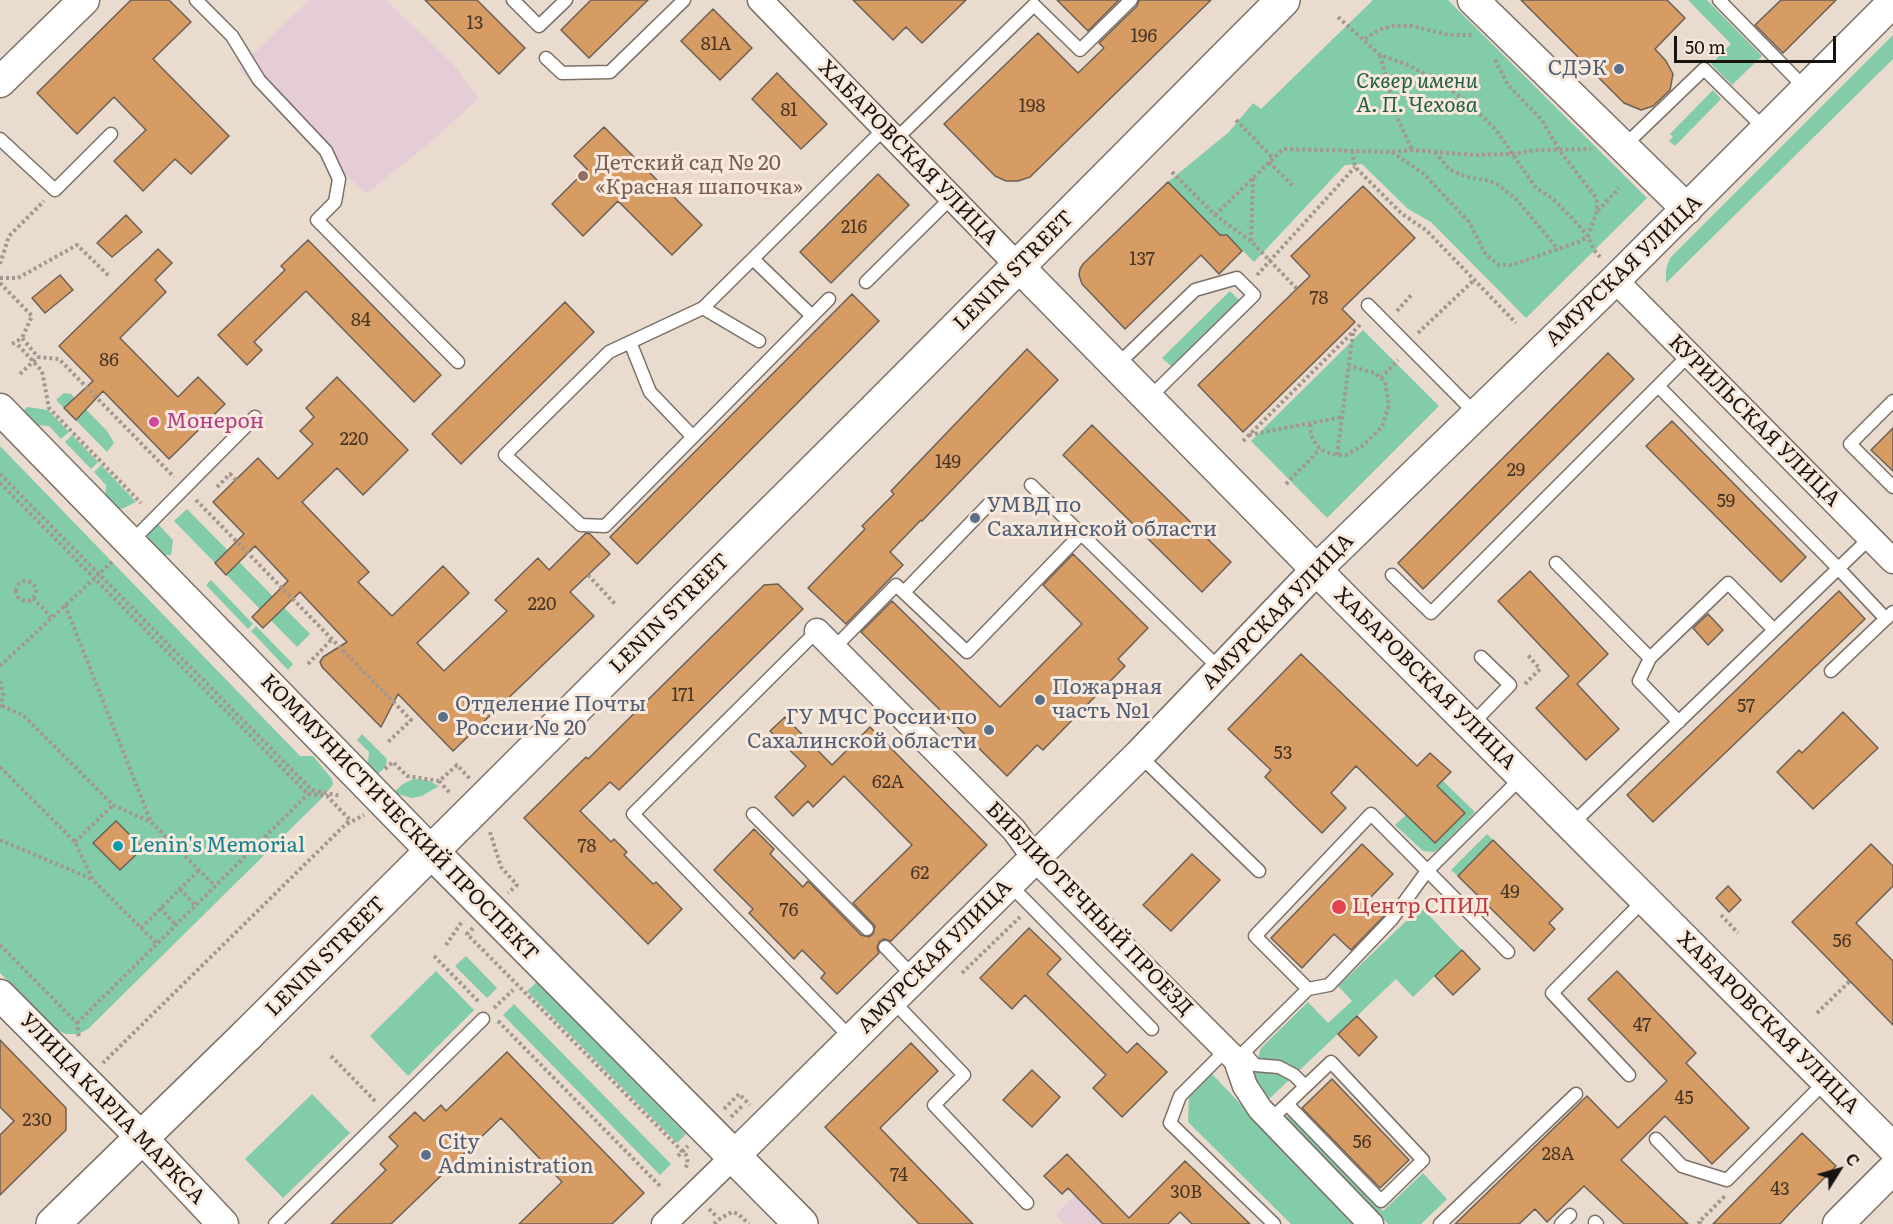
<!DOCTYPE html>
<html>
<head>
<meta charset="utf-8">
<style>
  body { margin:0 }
  #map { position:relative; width:1893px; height:1224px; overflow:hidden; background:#eadbcf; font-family:Literata,serif }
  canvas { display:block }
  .north { position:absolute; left:1809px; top:1140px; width:60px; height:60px; -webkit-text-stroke:4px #f8e9dc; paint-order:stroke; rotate:53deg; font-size:16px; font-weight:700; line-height:24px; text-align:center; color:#191410 }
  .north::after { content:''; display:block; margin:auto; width:21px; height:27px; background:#191410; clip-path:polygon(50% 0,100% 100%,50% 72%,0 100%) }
  .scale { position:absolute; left:1674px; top:36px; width:162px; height:27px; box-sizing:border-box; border:3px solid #191410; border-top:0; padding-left:8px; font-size:18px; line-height:21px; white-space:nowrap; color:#191410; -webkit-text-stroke:4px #f8e9dc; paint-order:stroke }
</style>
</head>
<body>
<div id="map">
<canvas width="1893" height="1224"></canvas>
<div class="north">С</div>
<div class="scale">50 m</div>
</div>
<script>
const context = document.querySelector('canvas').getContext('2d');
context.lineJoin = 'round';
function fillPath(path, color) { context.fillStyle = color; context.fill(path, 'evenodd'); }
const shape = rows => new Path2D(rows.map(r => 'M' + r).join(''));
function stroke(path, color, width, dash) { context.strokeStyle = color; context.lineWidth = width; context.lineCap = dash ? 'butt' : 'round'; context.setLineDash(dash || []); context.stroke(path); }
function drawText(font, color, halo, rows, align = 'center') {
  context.font = font + ' Literata,serif'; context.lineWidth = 6; context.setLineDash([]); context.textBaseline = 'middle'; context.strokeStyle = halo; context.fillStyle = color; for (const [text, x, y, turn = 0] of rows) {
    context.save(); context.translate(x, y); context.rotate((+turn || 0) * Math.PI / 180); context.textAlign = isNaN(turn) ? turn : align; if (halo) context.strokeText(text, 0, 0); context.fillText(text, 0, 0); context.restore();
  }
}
fillPath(shape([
  [309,0,386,0,453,64,479,98,432,141,366,194,238,69],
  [1091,1178,1105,1194,1134,1224,1064,1224,1056,1215]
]), '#e5cdd8');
fillPath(shape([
  [1373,0,1448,0,1647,198,1526,318,1431,222,1408,209,1362,164,1345,165,1254,262,1227,235,1220,235,1168,182,1229,132,1253,103,1261,109],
  [1688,0,1707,0,1762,56,1732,85,1711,64,1731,44],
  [1893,35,1893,59,1666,283,1666,269,1670,258],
  [1713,90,1721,99,1675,146,1669,141,1673,137,1670,134],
  [1230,291,1239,300,1171,366,1162,358],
  [1363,330,1439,406,1327,518,1251,441],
  [64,393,71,394,107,431,114,443,107,452,56,400],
  [27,407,48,410,69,432,61,439,49,426,35,425,22,412],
  [72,435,98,462,91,469,65,442],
  [0,446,300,756,313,756,332,779,333,785,319,801,88,1029,78,1034,66,1034,57,1030,0,973],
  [101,465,136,502,122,509,117,508,105,498,106,485,94,472],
  [187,509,310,634,297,647,174,521],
  [158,524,173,540,171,555,159,555,147,538,150,531],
  [211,580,253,624,248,629,206,585],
  [256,626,293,664,288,670,251,631],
  [362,734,387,759,386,766,377,775,368,763,369,752,357,740],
  [413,779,427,780,439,786,422,796,412,798,393,793,403,784],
  [1443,781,1475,812,1440,848,1434,852,1423,851,1395,825,1406,815,1436,842,1465,813,1437,786],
  [1487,834,1493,840,1458,876,1451,870],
  [1421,907,1462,950,1413,997,1396,979,1268,1100,1251,1081,1261,1048,1308,1002,1328,1023,1352,1001,1338,986],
  [466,956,497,988,487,998,455,966],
  [436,971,474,1010,408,1076,370,1036],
  [537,982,686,1134,677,1143,527,991],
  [514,1004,671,1164,660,1175,503,1015],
  [1212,1074,1354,1224,1291,1224,1188,1122,1189,1097],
  [312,1094,350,1133,283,1198,245,1159],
  [1290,1114,1383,1211,1423,1173,1447,1199,1421,1224,1388,1224,1285,1118]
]), '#83cca9');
const building = shape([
  [131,0,169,0,191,22,153,59,229,136,191,174,175,159,143,191,114,161,146,130,114,97,77,134,37,93,131,0],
  [425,0,477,0,525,48,499,74,425,0],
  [591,0,648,0,589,58,561,30,591,0],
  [853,0,966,0,922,43,906,27,893,40,853,0],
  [1057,0,1119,0,1088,31,1057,0],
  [1139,0,1211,0,1030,177,1018,181,1006,181,995,176,944,124,1038,33,1078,73,1104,48,1099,43,1137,6,1139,0],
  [1521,0,1667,0,1685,18,1655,49,1666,61,1673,74,1670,90,1653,106,1641,110,1624,103,1521,0],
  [1781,0,1836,0,1783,53,1755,25,1781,0],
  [713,9,752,48,720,80,681,41,713,9],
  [777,73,827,124,801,149,752,99,777,73],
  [604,127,702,225,672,255,618,201,583,236,552,204,587,169,574,156,604,127],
  [878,174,909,205,831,283,800,252,878,174],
  [1168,182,1220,235,1227,235,1242,251,1219,274,1201,255,1125,329,1082,284,1079,275,1080,269,1083,264,1168,182],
  [1363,186,1415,238,1342,309,1355,322,1243,432,1198,385,1310,276,1291,256,1363,186],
  [126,215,142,232,112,257,97,243,126,215],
  [308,240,441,375,414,402,306,291,254,342,262,350,247,365,218,335,285,270,281,266,308,240],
  [158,249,172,263,155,280,166,292,120,338,178,397,198,377,225,404,169,459,103,391,76,420,64,408,93,381,59,346,158,249],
  [60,275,73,290,45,313,32,298,60,275],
  [852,294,879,321,637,564,610,537,852,294],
  [565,302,594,332,461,464,432,434,565,302],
  [1027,349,1058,380,922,521,921,520,890,552,903,565,846,624,808,588,865,529,862,526,894,494,891,491,1027,349],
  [1608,353,1634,379,1423,589,1398,563,1608,353],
  [337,377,408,450,363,495,337,468,302,502,369,572,358,582,392,616,443,566,469,593,417,643,444,671,507,611,495,600,538,558,549,570,586,533,590,534,610,554,570,592,594,616,453,751,398,694,381,727,322,667,320,662,323,657,347,642,300,592,263,628,252,617,288,581,255,546,226,575,215,563,244,534,213,502,258,458,278,479,313,444,300,431,314,417,306,408,337,377],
  [1672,421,1806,557,1781,582,1646,446,1672,421],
  [1092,425,1231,562,1202,592,1063,455,1092,425],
  [1893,428,1893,471,1871,450,1893,428],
  [1073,554,1148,628,1118,659,1125,666,1043,750,1037,745,1007,776,861,632,892,601,1000,707,1082,624,1043,585,1073,554],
  [1530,571,1608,654,1577,684,1619,729,1586,760,1536,708,1569,676,1498,601,1530,571],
  [778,584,803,609,619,790,610,782,580,811,611,842,614,839,627,852,624,855,653,884,656,882,682,909,648,944,524,818,586,757,588,759,764,585,778,584],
  [1839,591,1865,619,1653,822,1627,795,1839,591],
  [1708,614,1723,630,1708,645,1693,628,1708,614],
  [1301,654,1417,766,1430,753,1451,772,1437,786,1465,813,1435,843,1356,766,1331,793,1346,808,1322,833,1265,777,1271,770,1228,729,1301,654],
  [1843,712,1878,748,1813,809,1777,772,1799,750,1802,753,1843,712],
  [785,717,832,765,870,727,987,845,891,941,884,939,879,942,877,948,879,953,837,994,821,978,825,973,802,950,794,959,749,913,753,909,714,870,754,829,774,849,770,854,803,887,808,881,861,935,869,937,873,934,875,926,853,903,912,845,844,776,813,807,808,801,793,816,775,797,806,766,770,731,785,717],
  [116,821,143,848,120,870,93,843,116,821],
  [1493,840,1563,909,1549,923,1555,929,1534,951,1458,876,1493,840],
  [1362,844,1393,874,1369,899,1385,915,1351,950,1334,934,1302,968,1271,938,1362,844],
  [1871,844,1893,866,1893,886,1856,923,1893,961,1893,1025,1792,922,1871,844],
  [1192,854,1220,880,1171,931,1143,905,1192,854],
  [1728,886,1741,900,1729,912,1716,898,1728,886],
  [1029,928,1061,959,1047,974,1127,1053,1137,1043,1167,1072,1122,1117,1093,1088,1106,1075,1025,995,1012,1009,980,978,1029,928],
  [1462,950,1480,969,1453,995,1435,976,1462,950],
  [1617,971,1696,1053,1686,1063,1749,1128,1712,1164,1665,1116,1621,1160,1688,1224,1624,1224,1584,1186,1547,1222,1535,1209,1519,1224,1455,1224,1587,1096,1618,1128,1667,1081,1588,999,1617,971],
  [1357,1016,1377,1037,1359,1056,1338,1034,1357,1016],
  [0,1040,66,1108,66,1130,0,1195,0,1135,14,1121,0,1107,0,1040],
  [911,1043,938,1071,880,1128,973,1224,919,1224,825,1127,911,1043],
  [507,1052,644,1193,612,1224,519,1224,562,1182,501,1118,391,1224,331,1224,386,1170,380,1164,398,1146,389,1137,415,1112,424,1121,441,1105,446,1111,507,1052],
  [1032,1070,1060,1097,1032,1127,1003,1100,1032,1070],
  [1332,1079,1409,1160,1380,1188,1302,1108,1332,1079],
  [1802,1133,1836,1166,1790,1213,1780,1224,1713,1224,1802,1133],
  [1067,1154,1129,1218,1185,1161,1250,1224,1192,1224,1180,1212,1168,1224,1103,1224,1068,1188,1062,1194,1044,1176,1067,1154]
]);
fillPath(building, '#d79c64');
stroke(building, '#6c6055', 1.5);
const service = shape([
  [196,0,232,36,259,80,326,151,339,179,335,202,317,220,458,362],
  [513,0,539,26,566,0],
  [1719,0,1806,89],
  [546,58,562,73,610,72,684,0],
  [0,139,55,190,111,134],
  [895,140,1034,5,1080,50,1131,0],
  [1623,147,1704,69,1766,130],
  [753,259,812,316],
  [866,282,951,198],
  [829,299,605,526,581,525,505,455,609,352,703,308,884,129],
  [1368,305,1476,414],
  [703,308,759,341],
  [630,342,650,392,693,437],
  [1116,366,1195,290,1237,278,1254,295,1149,398],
  [1658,386,1838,568,1886,619],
  [1893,401,1850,444,1893,487],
  [1031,485,1220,669],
  [131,542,255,417],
  [1556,563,1650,658,1728,583,1774,630],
  [1392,575,1431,613,1689,355],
  [904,592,990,503],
  [817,631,633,814,851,1038],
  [834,648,896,585,967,652,1081,534],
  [1650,658,1639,681,1679,722],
  [1831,671,1893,612],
  [1471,725,1510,685,1481,657],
  [1139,755,1259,871],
  [753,814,867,929],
  [1571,825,1870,538],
  [1009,884,1152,1029],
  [885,947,914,977],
  [1308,989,1255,936,1371,814,1508,952],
  [892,1000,964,1075,934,1105,1027,1203],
  [1226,1050,1180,1096,1170,1123,1274,1224],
  [1244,1052,1255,1065,1279,1067,1294,1075,1305,1086],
  [1236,1060,1308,989,1329,985,1392,919,1427,871,1522,777],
  [1629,1075,1552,993,1644,900],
  [1270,1120,1287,1104,1381,1201,1423,1160,1331,1062,1287,1104],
  [1656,1139,1682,1166,1727,1180,1826,1081],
  [1595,1222,1597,1224],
  [275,1224,483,1019],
  [1440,1224,1576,1094],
  [1561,1224,1570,1215]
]);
const minor = shape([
  [760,0,1019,267],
  [1615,280,1893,561],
  [817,631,1014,830,1035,859,1236,1060,1245,1086,1260,1109,1371,1224],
  [664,1224,734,1156]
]);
const tertiary = shape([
  [1473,0,1687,209],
  [0,82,84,0],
  [1019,267,1346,600,1893,1148],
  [0,409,432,852],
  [0,995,142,1138,223,1224],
  [734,1156,1139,755,1317,569,1615,280,1893,2],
  [1838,1224,1893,1169]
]);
const secondary = shape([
  [53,1224,247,1035]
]);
const primary = shape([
  [432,852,801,1224],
  [247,1035,871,414,1283,0]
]);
stroke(service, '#7d7065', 15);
stroke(minor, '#7d7065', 27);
stroke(tertiary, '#7d7065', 33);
stroke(secondary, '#7d7065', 36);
stroke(primary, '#7d7065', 36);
stroke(shape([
  [1338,17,1380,55,1408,65,1442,83,1471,105,1496,130,1536,188,1553,199,1572,218,1588,236,1594,250,1600,257],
  [1365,39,1378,30,1393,26,1412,26,1449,35,1473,35],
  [1380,55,1397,117,1412,150],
  [1236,120,1273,158],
  [1352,151,1355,167,1402,214,1426,230,1516,323],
  [1392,152,1424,174,1469,222,1486,255,1499,265,1512,265,1581,241,1588,236,1597,211,1597,199,1560,151,1541,119,1508,85,1494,58],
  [1435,152,1449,169,1466,177,1486,180,1497,184,1516,199,1558,249],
  [1269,162,1294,187],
  [1172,172,1215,215,1251,241],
  [1253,178,1251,241,1297,289],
  [1598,211,1619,188],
  [1215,215,1283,149,1392,152,1412,150,1475,155,1514,154,1535,150,1591,149],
  [0,264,9,236,44,201],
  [1257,275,1355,167],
  [0,278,18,278,77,245,109,276],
  [0,283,32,316,22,338],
  [1397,311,1412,294],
  [1418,333,1474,280],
  [12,344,22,338,38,357,59,359,174,477],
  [18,345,42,371,49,408,141,503],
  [20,374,38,357],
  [1381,378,1398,360],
  [1310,424,1311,435,1316,445,1325,452,1337,455,1346,455,1362,446,1382,427,1389,405,1385,382,1375,373,1349,366],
  [1249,435,1342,417],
  [1243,441,1362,323],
  [1337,455,1353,333],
  [0,474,312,790,341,796],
  [0,483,308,794,327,796,350,820,103,1063],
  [1286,484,1320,449],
  [217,487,230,474,236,480],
  [196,500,411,720,387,743],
  [588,575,616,605],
  '16 591a10 10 0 1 1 20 0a10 10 0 1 1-20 0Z',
  [33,598,51,617],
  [65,605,151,822],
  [308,664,332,639],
  [0,666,113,561],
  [0,681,3,694,0,710],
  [1525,684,1540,669,1527,654],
  [2,706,23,715,113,805,151,822,215,886],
  [0,767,75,842,93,880,157,944],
  [385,769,393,762,407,776,439,781,457,765,470,779],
  [439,781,451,794],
  [347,824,364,815],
  [490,832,501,867,517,885,508,893],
  [0,840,92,879],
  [75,842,113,805],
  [180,889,195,905],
  [160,908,176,925],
  [1721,915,1738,933],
  [141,928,199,870],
  [473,928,467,934,686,1155,688,1163,685,1169],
  [0,945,77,1023,79,1039],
  [446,945,463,920],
  [434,956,480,1003],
  [962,973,1020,917],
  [494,1008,513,990],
  [1817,1013,1850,981],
  [498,1021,660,1186],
  [77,1023,308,794],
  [331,1056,376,1102],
  [724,1109,739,1094,750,1105],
  [731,1117,743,1105],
  [678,1156,688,1146],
  [709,1209,716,1216],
  [714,1224,721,1218,732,1212,738,1214,749,1224],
  [1701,1224,1699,1222,1726,1195]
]), '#a3978e', 4, [3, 3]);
stroke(service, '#fff', 12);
stroke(minor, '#fff', 24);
stroke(tertiary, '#fff', 30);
stroke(secondary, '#fff', 33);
stroke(primary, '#fff', 33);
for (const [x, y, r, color] of [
  [1619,69,6,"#5c6f8a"],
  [583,176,6,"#8d6e63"],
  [154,422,6,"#d1479c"],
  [975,518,6,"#5c6f8a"],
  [1040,700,6,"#5c6f8a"],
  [443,717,6,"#5c6f8a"],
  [989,730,6,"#5c6f8a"],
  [118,846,6,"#0f9aa8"],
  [1339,907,8,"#e0444e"],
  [426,1155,6,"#5c6f8a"]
]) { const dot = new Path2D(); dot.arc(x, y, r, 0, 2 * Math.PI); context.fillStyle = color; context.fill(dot); stroke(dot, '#f8e9dc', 2); }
drawText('18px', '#483625', null, [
  ["13",475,24],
  ["196",1144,37],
  ["81А",716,45],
  ["198",1032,107],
  ["81",789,111],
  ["216",854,228],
  ["137",1142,260],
  ["78",1319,299],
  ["84",361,321],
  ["86",109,361],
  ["220",354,440],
  ["149",948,463],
  ["29",1516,471],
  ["59",1726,502],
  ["220",542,605],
  ["171",683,696],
  ["57",1746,707],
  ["53",1283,754],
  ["62А",888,783],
  ["78",587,847],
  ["62",920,874],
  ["49",1510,893],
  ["76",789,911],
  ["56",1842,942],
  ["47",1642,1026],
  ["45",1684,1099],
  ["230",37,1121],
  ["56",1362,1143],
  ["28А",1558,1155],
  ["74",899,1176],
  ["43",1780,1190],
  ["30В",1186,1193]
]);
drawText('21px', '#4e5e75', '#f8e9dc', [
  ["СДЭК",1607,69,"right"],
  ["УМВД по",987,506],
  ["Сахалинской области",987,530],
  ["Пожарная",1052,688],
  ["часть №1",1052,712],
  ["Отделение Почты",455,705],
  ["России № 20",455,729],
  ["ГУ МЧС России по",977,718,"right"],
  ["Сахалинской области",977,742,"right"],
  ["City",438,1143],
  ["Administration",438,1167]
], 'left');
drawText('italic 21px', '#205f45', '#f8e9dc', [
  ["Сквер имени",1417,82],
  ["А. П. Чехова",1417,106]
]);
drawText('21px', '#191410', '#f8e9dc', [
  ["ХАБАРОВСКАЯ УЛИЦА",908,153,46],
  ["LENIN STREET",1014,271,-45],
  ["АМУРСКАЯ УЛИЦА",1624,271,-44],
  ["КУРИЛЬСКАЯ УЛИЦА",1754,421,45],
  ["АМУРСКАЯ УЛИЦА",1278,612,-46],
  ["LENIN STREET",670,614,-45],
  ["ХАБАРОВСКАЯ УЛИЦА",1425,679,45],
  ["КОММУНИСТИЧЕСКИЙ ПРОСПЕКТ",399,818,46],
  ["БИБЛИОТЕЧНЫЙ ПРОЕЗД",1089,909,46],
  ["LENIN STREET",326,957,-45],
  ["АМУРСКАЯ УЛИЦА",935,957,-45],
  ["ХАБАРОВСКАЯ УЛИЦА",1768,1023,45],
  ["УЛИЦА КАРЛА МАРКСА",112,1109,46]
]);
drawText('21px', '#785e54', '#f8e9dc', [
  ["Детский сад № 20",595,164],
  ["«Красная шапочка»",595,188]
], 'left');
drawText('21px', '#b23c85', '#f8e9dc', [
  ["Монерон",166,422]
], 'left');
drawText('21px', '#0d838f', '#f8e9dc', [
  ["Lenin's Memorial",130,846]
], 'left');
drawText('21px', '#be3a42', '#f8e9dc', [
  ["Центр СПИД",1352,907]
], 'left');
</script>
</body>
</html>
